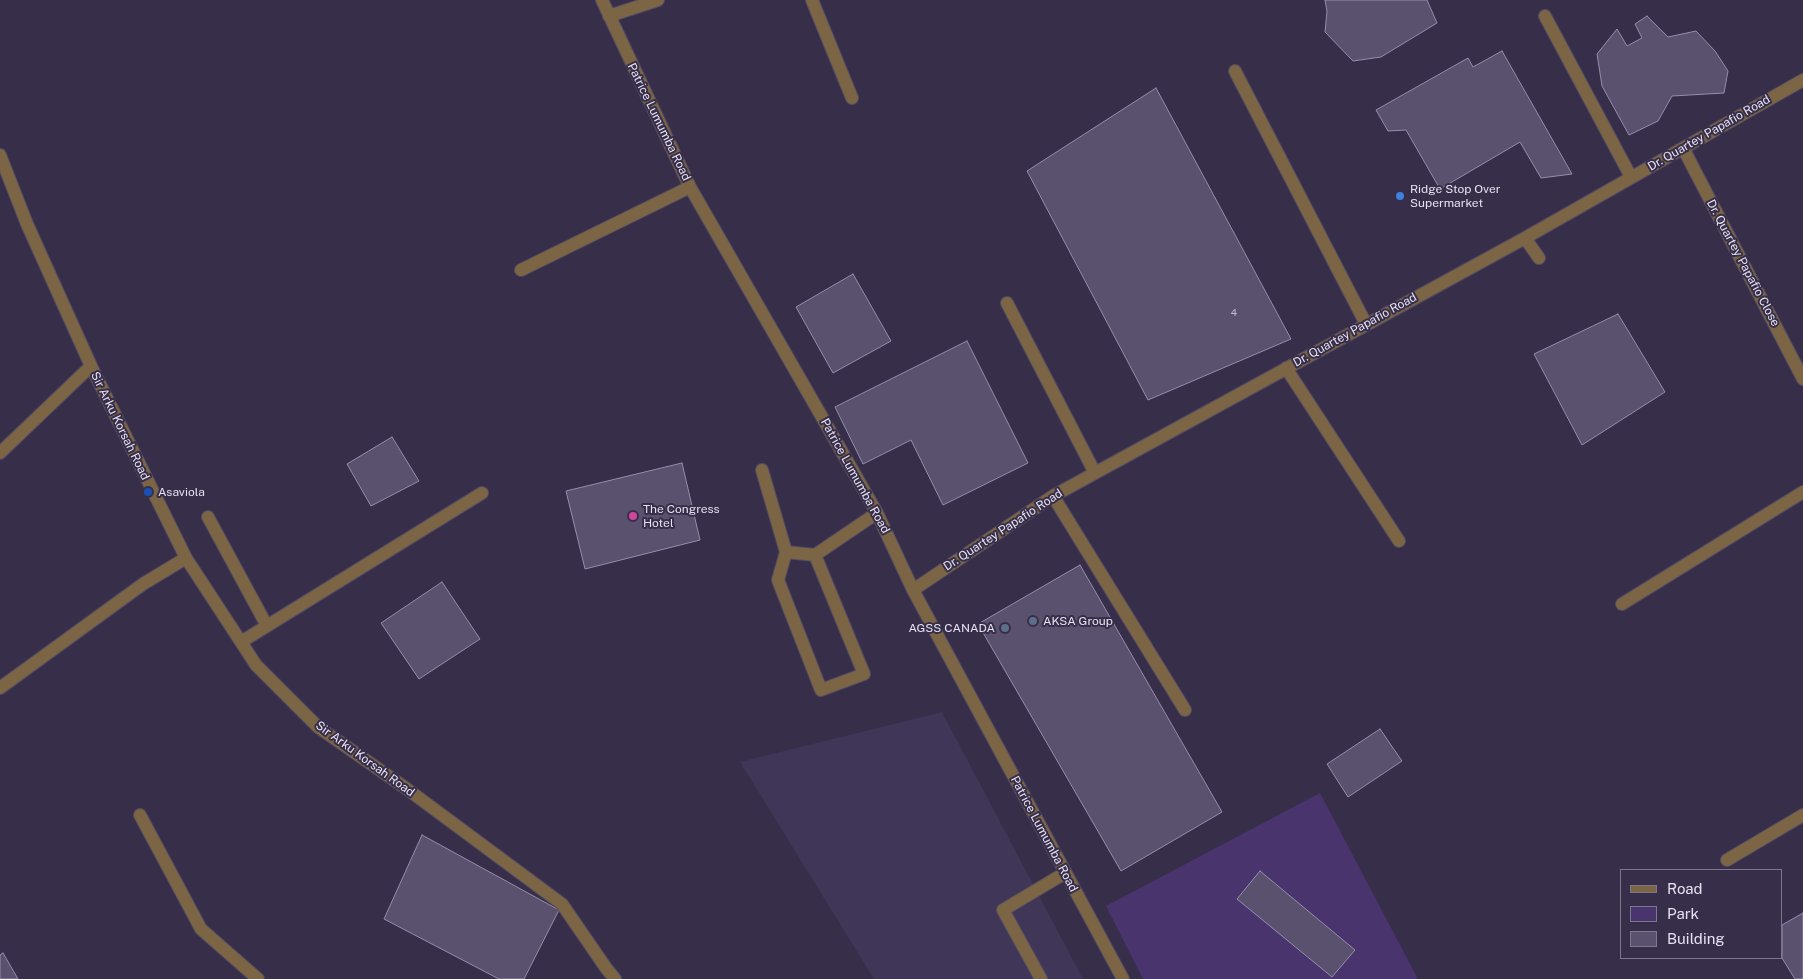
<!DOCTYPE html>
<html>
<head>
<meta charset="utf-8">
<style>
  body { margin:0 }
  #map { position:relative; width:1803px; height:979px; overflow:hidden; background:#372e49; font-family:"Public Sans",sans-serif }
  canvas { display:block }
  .legend { position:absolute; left:1620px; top:869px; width:162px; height:90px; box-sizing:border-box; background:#372e49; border:1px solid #7d768d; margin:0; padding:6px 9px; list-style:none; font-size:15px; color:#e5e1f2 }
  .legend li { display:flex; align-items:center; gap:10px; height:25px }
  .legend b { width:25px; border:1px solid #7d768d }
</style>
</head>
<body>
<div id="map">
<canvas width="1803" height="979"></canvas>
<ul class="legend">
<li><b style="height:6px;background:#7b6544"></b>Road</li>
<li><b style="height:14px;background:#49346d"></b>Park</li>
<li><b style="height:14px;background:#5a516f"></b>Building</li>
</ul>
</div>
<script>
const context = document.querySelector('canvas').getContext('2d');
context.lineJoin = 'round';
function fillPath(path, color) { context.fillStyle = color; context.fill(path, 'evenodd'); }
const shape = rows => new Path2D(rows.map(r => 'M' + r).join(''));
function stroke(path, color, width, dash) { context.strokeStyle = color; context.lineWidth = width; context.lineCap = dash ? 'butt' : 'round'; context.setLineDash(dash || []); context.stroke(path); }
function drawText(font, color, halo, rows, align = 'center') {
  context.font = font + ' "Public Sans",sans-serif'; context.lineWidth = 4; context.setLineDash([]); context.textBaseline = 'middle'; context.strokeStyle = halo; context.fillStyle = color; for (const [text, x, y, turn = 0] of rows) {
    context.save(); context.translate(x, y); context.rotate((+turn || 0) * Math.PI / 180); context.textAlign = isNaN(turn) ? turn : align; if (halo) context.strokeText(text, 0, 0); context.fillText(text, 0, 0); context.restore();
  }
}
fillPath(shape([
  [942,712,1083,979,874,979,740,762]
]), '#403657');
fillPath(shape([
  [1320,793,1418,979,1143,979,1106,906]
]), '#49346d');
const building = shape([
  [1325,0,1427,0,1437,23,1381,57,1353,61,1325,32,1327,11,1325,0],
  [1647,16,1668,37,1696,31,1715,51,1728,71,1724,93,1672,96,1658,121,1629,135,1602,86,1597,54,1617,29,1627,46,1642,38,1635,24,1647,16],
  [1502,51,1572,174,1541,178,1520,142,1440,189,1406,130,1388,131,1376,110,1468,58,1473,67,1502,51],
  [1156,88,1291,339,1148,400,1027,171,1156,88],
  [853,274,891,341,833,373,796,307,853,274],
  [1618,314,1665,392,1582,445,1534,354,1618,314],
  [967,341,1028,463,943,505,911,440,863,464,835,407,967,341],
  [392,437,419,481,371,506,347,464,392,437],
  [682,463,700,540,585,569,566,491,682,463],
  [1080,565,1222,812,1121,871,978,624,1080,565],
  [442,582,480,639,419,679,381,623,442,582],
  [1380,729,1402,761,1348,797,1327,764,1380,729],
  [422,835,559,910,524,979,499,979,384,919,422,835],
  [1260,871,1355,950,1332,977,1237,899,1260,871],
  [1803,913,1803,979,1795,979,1782,958,1782,925,1803,913],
  [3,953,18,979,0,979,0,955,3,953]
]);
fillPath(building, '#5a516f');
stroke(building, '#968dad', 1);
const minor = shape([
  [602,0,690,187,877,513,913,590,1123,979],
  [812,0,852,98],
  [609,16,658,0],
  [1545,16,1631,177],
  [1235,71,1366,324],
  [1683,148,1803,379],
  [0,155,27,224,91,366,186,558,256,665,318,727,407,789,562,904,606,968,615,979],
  [1525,238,1539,258],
  [521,270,690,187],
  [1007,303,1095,473],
  [1286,368,1399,541],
  [0,453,91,366],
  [762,470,786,552],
  [1053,496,1185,710],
  [208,517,267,626],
  [815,555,864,674,821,690,778,580,786,552,815,555,877,513],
  [913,590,1053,496,1525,238,1803,80],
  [1622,604,1803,492],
  [241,642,482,493],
  [0,688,143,584,186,558],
  [140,815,201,929,258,979],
  [1727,860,1803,815],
  [1041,979,1003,910,1065,873]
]);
stroke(minor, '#534b64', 14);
stroke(minor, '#7b6544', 12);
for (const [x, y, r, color] of [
  [1400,196,5,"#3f7fe0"],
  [148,492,5,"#1a4fb4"],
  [633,516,5,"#d1479c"],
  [1033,621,5,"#5c6f8a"],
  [1005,628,5,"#5c6f8a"]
]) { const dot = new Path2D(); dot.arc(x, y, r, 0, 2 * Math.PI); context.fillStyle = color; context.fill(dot); stroke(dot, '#372e49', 2); }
drawText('10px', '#c2bdd1', null, [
  ["4",1234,313]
]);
drawText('12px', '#e5e1f2', '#372e49', [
  ["Patrice Lumumba Road",659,122,64],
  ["Dr. Quartey Papafio Road",1709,133,-30],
  ["Dr. Quartey Papafio Close",1743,263,62],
  ["Dr. Quartey Papafio Road",1355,330,-29],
  ["Sir Arku Korsah Road",120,426,64],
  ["Patrice Lumumba Road",855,476,61],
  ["Dr. Quartey Papafio Road",1003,530,-33],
  ["Sir Arku Korsah Road",365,759,36],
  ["Patrice Lumumba Road",1044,834,62]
]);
drawText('12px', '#e5e1f2', '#372e49', [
  ["Ridge Stop Over",1410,189],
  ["Supermarket",1410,203],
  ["Asaviola",158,492],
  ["The Congress",643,509],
  ["Hotel",643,523],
  ["AKSA Group",1043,621],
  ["AGSS CANADA",995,628,"right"]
], 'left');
</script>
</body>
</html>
